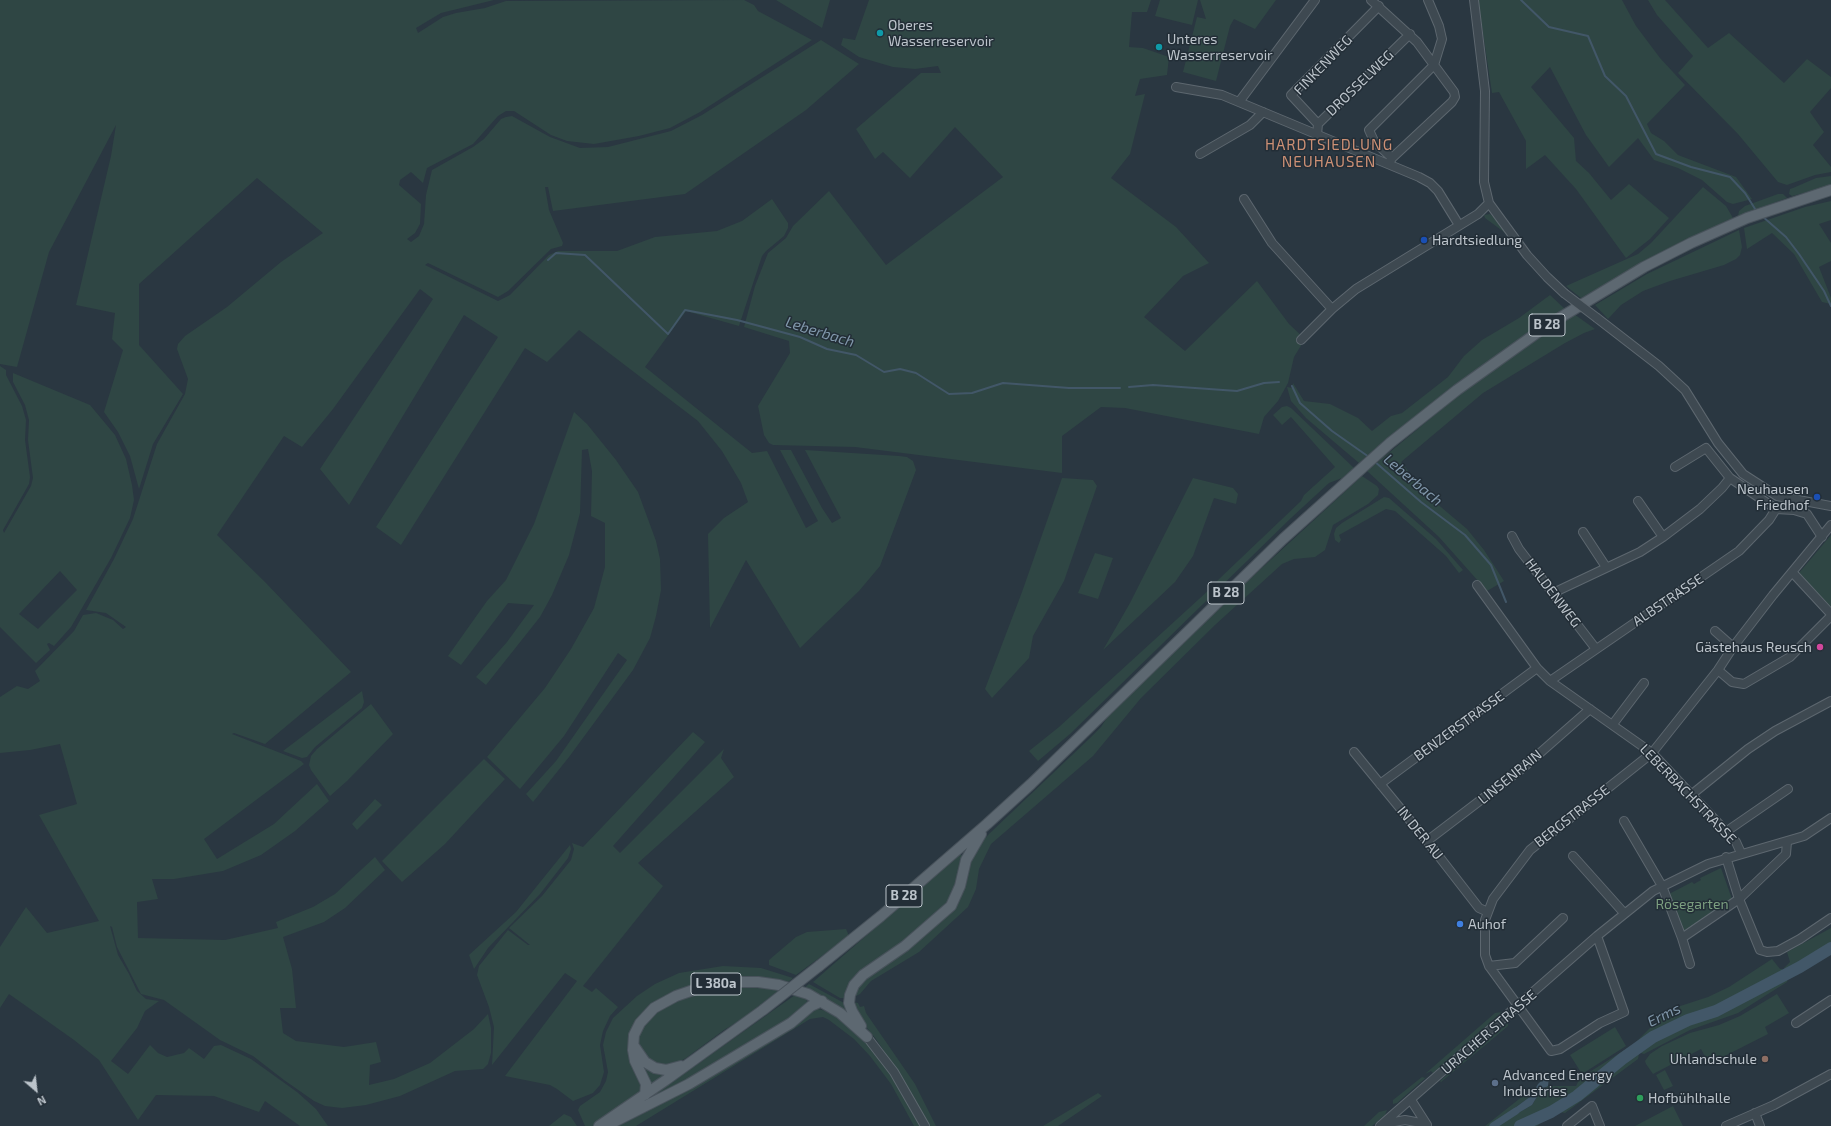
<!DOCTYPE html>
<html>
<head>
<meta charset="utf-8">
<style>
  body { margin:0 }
  #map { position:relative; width:1831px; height:1126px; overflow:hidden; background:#2a3741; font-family:"Exo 2",sans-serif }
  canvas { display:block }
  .north { position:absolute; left:16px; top:1070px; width:40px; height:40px; -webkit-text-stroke:3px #232e37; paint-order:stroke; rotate:152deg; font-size:11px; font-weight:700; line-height:16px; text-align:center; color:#bcc4cb }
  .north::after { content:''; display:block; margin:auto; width:14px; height:18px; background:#bcc4cb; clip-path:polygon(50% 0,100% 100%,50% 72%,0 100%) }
</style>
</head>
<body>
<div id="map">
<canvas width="1831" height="1126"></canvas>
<div class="north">N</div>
</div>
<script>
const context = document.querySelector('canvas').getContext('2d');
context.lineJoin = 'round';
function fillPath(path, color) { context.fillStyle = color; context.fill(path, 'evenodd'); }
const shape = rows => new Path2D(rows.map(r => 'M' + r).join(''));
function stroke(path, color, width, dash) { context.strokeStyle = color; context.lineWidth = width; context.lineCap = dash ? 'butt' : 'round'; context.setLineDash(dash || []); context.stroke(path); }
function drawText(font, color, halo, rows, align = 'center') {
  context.font = font + ' "Exo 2",sans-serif'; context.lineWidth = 3; context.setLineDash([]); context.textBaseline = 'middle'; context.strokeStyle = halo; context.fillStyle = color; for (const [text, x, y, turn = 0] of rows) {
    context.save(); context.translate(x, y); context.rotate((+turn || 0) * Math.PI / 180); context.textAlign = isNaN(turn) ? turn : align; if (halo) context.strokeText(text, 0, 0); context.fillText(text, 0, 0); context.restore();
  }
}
fillPath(shape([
  [0,0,494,0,441,13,416,28,418,33,443,17,456,13,485,8,506,1,744,0,754,5,758,11,812,40,700,112,670,128,639,136,594,144,567,141,551,135,514,111,506,111,498,116,473,144,427,168,423,183,411,172,400,180,399,185,421,204,420,224,415,233,407,239,411,242,419,236,424,224,426,195,432,170,473,147,484,139,501,119,506,117,512,116,550,137,580,148,608,147,671,131,702,115,821,40,859,64,806,110,685,194,553,211,548,187,545,187,549,210,563,243,562,246,551,249,508,291,498,297,428,263,425,265,498,301,510,295,549,255,558,251,617,251,655,237,717,231,742,221,772,199,788,223,788,228,784,236,766,251,762,256,739,326,686,311,645,367,752,453,767,451,806,528,818,521,780,450,791,450,822,508,832,523,841,518,805,450,899,456,907,457,913,461,916,470,880,566,859,591,800,648,746,560,710,628,708,534,724,518,748,502,741,483,722,451,698,421,579,330,547,362,525,348,401,545,376,527,498,337,464,315,349,505,320,469,433,299,420,289,333,409,302,447,284,436,217,535,265,582,351,672,265,744,234,733,232,734,301,761,304,764,204,839,217,859,274,824,317,784,329,801,295,831,261,855,223,871,174,879,152,879,158,899,137,902,138,938,225,940,278,928,276,922,313,907,335,894,375,857,385,870,345,908,324,922,283,937,292,969,296,1008,280,1008,283,1033,296,1041,344,1047,376,1042,381,1062,370,1065,369,1085,394,1079,430,1063,474,1029,488,1014,491,1028,491,1053,488,1064,483,1069,455,1071,400,1096,366,1105,342,1108,325,1106,314,1101,284,1080,253,1056,220,1040,164,1000,141,994,117,947,112,927,110,926,118,955,129,974,137,991,146,999,159,1001,145,1011,137,1028,111,1061,128,1074,150,1045,158,1053,167,1057,184,1053,189,1048,204,1059,214,1046,221,1045,251,1059,297,1092,316,1109,328,1126,300,1126,265,1101,259,1112,214,1096,156,1095,138,1120,99,1060,74,1040,9,994,0,1008,0,947,26,907,47,933,99,921,39,815,77,804,60,744,30,750,0,753,0,697,17,686,28,689,40,681,35,671,74,631,83,615,96,613,113,620,123,629,126,627,106,613,86,610,114,559,133,519,157,444,185,394,188,379,177,349,178,344,185,336,227,307,281,262,323,233,257,178,139,284,139,345,183,394,153,444,139,489,130,456,118,432,104,412,123,350,112,339,115,313,76,305,111,156,116,125,49,252,17,367,0,364],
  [776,0,830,0,822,28],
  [869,0,1151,0,1147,12,1132,12,1129,47,1143,48,1169,57,1167,75,1140,79,1135,96,1145,94,1130,154,1111,178,1176,227,1209,263,1183,276,1144,317,1185,351,1257,281,1289,324,1305,339,1294,357,1288,383,1278,401,1264,417,1259,434,1125,408,1101,407,1062,436,1062,473,855,447,773,445,769,443,764,435,758,406,790,353,789,341,744,327,755,286,768,253,786,238,793,226,829,191,886,265,1003,177,955,127,910,178,883,152,875,159,856,129,921,73,941,73,938,66,915,69,893,67,859,57,841,45,843,38,855,40],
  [1160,0,1198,0,1192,25,1155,16],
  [1200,0,1276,0,1255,29,1234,19,1230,26,1216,81,1183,72,1197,17,1206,19],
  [1478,0,1622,0,1636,26,1660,58,1685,85,1647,124,1651,133,1664,141,1678,155,1736,177,1752,199,1733,204,1727,202,1702,180,1678,168,1654,160,1638,138,1609,167,1586,135,1550,67,1531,87,1574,138,1576,161,1589,173,1611,200,1629,184,1669,218,1650,239,1626,258,1576,189,1545,155,1526,169,1526,141,1499,92,1492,93],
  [1648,0,1665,0,1708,48,1729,33,1784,83,1807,59,1831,77,1831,88,1810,112,1824,132,1813,145,1831,167,1831,172,1815,175,1787,185,1778,182,1738,134,1678,73,1693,56,1657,15],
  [1831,176,1831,186,1792,196,1789,194,1790,189,1793,188,1816,178],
  [1703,187,1726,206,1733,218,1675,246,1581,298,1566,286,1638,254,1651,243],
  [1778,194,1783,194,1787,198,1738,216,1739,211,1745,206],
  [1831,201,1831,220,1819,224,1831,243,1831,261,1819,267,1831,298,1831,304,1822,302,1794,254,1772,233,1747,249,1744,228,1805,207],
  [1490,214,1498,221,1526,258,1504,232,1485,218,1484,215],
  [1739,230,1742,247,1740,255,1736,259,1724,265,1670,281,1643,291,1621,305,1608,319,1595,305,1647,274],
  [1550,295,1566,310,1388,440,1386,439,1359,463,1306,418,1291,401,1287,387,1292,388,1293,383,1304,401,1330,404,1358,418,1372,431,1391,416,1402,413,1448,377,1464,356,1482,340,1519,318],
  [1574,314,1595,329,1584,333,1565,343,1483,393,1401,462,1429,497,1467,529,1484,550,1504,581,1487,591,1439,537,1367,471,1460,394],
  [0,366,6,370,6,375,22,406,26,420,25,440,30,477,29,484,3,530,4,533,31,486,33,478,28,440,29,420,25,405,13,382,13,373,90,405,115,435,126,459,132,485,134,500,130,518,111,558,71,627,54,646,49,643,47,644,50,650,36,663,0,627],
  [60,571,77,590,38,629,19,614],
  [1287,406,1291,408,1354,468,1342,478,1329,483,1291,518,1070,734,1038,761,1029,751,1059,727,1211,588,1218,580,1301,501,1304,495,1335,467,1291,417,1282,425,1273,415,1282,407],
  [574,412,587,424,616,460,638,492,656,541,660,559,661,590,656,616,650,638,633,670,569,757,533,802,526,794,556,761,627,660,618,653,564,736,520,789,487,757,545,688,571,649,594,608,605,567,605,523,591,516,592,471,588,449,582,450,580,513,569,555,552,595,540,617,486,685,476,677,507,642,534,605,508,603,461,665,448,656,487,601,506,580,534,524],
  [1362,476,1377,486,1379,489,1378,495,1368,504,1333,525,1325,550,1315,557,1294,559,1282,564,1215,625,1141,698,1093,756,991,844,979,869,976,889,968,907,919,952,871,981,860,994,854,997,861,981,931,930,954,909,969,860,975,849,990,833,1090,738,1101,727,1112,710,1227,600],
  [1062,478,1093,480,1097,486,1064,581,1033,636,1029,658,992,698,985,689,1022,592],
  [1193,478,1233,488,1238,494,1236,504,1214,498,1193,556,1175,582,1103,650,1130,603],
  [1384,497,1389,498,1436,539,1463,570,1459,573,1446,556,1395,511,1386,509,1339,535,1341,540,1339,543,1335,540,1334,534,1336,528,1342,523],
  [1831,535,1831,609,1799,573],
  [1095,553,1113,558,1098,599,1078,593],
  [362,691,364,702,362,708,315,747,307,757,302,758,283,751],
  [371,704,393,734,347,781,330,796,311,770,309,765,311,756,317,749],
  [693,732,705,742,613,846,620,853,724,749,721,758,734,777,638,863,663,886,583,986,592,992,596,988,618,1007,610,1016,603,1031,600,1045,604,1072,600,1085,593,1093,573,1101,557,1089,550,1085,505,1076,577,981,565,973,492,1065,494,1027,489,1007,477,975,479,966,508,930,528,945,530,945,509,928,542,896,571,860,574,849,572,843,583,847],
  [484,759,505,779,445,844,402,882,382,861],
  [375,799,382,805,357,830,352,824],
  [570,845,571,849,568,858,540,894,488,948,474,969,469,955,516,912],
  [960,854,964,857,956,886,948,904,891,953,847,998,840,998,813,982],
  [1721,868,1732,899,1686,930,1683,930,1669,894,1692,882,1694,884,1701,880,1700,878],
  [1831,928,1831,953,1795,976,1790,977,1784,968,1790,962,1787,952],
  [846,929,849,936,796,975,769,965,769,960,796,937,807,932],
  [1772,959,1780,969,1782,969,1788,978,1787,982,1738,1013,1690,1030,1644,1054,1641,1053,1636,1042,1668,1010,1708,997,1729,987],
  [723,966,761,968,793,978,786,984,705,983,637,1021,641,1090,635,1098,593,1126,585,1126,578,1110,580,1106,600,1092,606,1081,608,1072,603,1045,606,1032,613,1018,637,996,655,984,679,973],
  [809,984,846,1004,851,1016,803,989],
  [729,986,758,986,779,990,744,1018,724,1030,686,1058,677,1063,666,1067,655,1066,639,1049,639,1035,644,1025,657,1012,679,1000,707,990],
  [1777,994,1789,1013,1765,1027,1768,1034,1709,1064,1701,1049,1653,1074,1646,1064,1645,1061,1650,1054,1662,1046,1690,1033,1719,1025,1740,1016],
  [795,995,806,998,807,1002,796,1017,713,1067,637,1107],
  [853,1002,858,1003,860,1007,864,1006,866,1013,915,1084,936,1126,929,1126,905,1083,876,1039,858,1017],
  [818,1009,830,1012,844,1022,873,1050,890,1074,920,1126,914,1126,891,1084,870,1056,854,1039,829,1020,823,1017,810,1019,636,1126,618,1126,676,1096,813,1010],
  [1502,1012,1433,1073,1431,1071,1425,1074,1495,1013],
  [1508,1023,1508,1026,1441,1082,1440,1081],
  [1615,1027,1626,1046,1582,1074,1570,1055],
  [1634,1044,1639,1054,1638,1059,1565,1113,1560,1112,1551,1115,1537,1126,1485,1126,1528,1092,1531,1096,1508,1113,1510,1118,1532,1105,1541,1090,1548,1086,1576,1086,1580,1078],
  [639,1064,669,1072,652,1085],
  [1665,1070,1673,1086,1664,1090,1656,1075],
  [1430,1074,1397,1103,1393,1104,1393,1100,1422,1077,1425,1078],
  [1098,1093,1102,1096,1058,1126,1043,1126],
  [1673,1106,1683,1126,1635,1126],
  [1387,1110,1385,1115,1372,1126,1364,1126,1379,1112],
  [564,1114,571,1117,577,1126,549,1126]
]), '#2f4644');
fillPath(shape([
  [1549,1077,1548,1086,1541,1090,1532,1105,1510,1118,1508,1113,1531,1096,1538,1084,1543,1079]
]), '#425768');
stroke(shape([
  [1521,0,1549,27,1588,36,1605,76,1626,96,1656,154,1691,167,1730,177,1745,193,1757,212],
  [1762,216,1786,237,1799,254,1824,291,1831,306],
  [548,260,556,253,585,255,668,334,685,310,737,320,800,337,827,349,856,355,884,372,900,369,916,373,949,394,972,393,1003,383,1069,388,1120,388],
  [1292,386,1300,403,1332,431,1369,457],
  [1129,387,1153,385,1237,391,1264,383,1279,382],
  [1374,461,1421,502,1465,535,1491,565,1506,602]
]), '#425768', 2);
stroke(shape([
  [1493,1126,1516,1111]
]), '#425768', 7);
stroke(shape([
  [1520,1126,1551,1112,1577,1096,1622,1059,1653,1037,1688,1020,1716,1011,1800,967,1831,948]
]), '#425768', 12);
const minor = shape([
  [1371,0,1417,42,1454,92,1455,97,1452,102,1392,158,1389,164],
  [1474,0,1485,91,1484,182,1489,203,1527,255,1547,277,1564,293],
  [1176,87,1222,95,1419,177,1430,183,1438,191,1459,225],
  [1239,102,1315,0],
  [1318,124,1291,95,1379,6],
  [1317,135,1318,124,1410,34],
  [1200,154,1250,125,1263,112],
  [1392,158,1374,141,1369,130,1434,65,1442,39,1439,26,1428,0],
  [1244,199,1272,243,1332,309],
  [1597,318,1659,366,1685,390,1718,443,1743,474,1777,496,1831,506],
  [1301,340,1332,309,1356,289,1478,214,1489,203],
  [1675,467,1706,448,1730,478,1776,509,1794,510,1807,514,1822,537],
  [1638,501,1663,537],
  [1583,532,1606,567],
  [1512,536,1519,549,1596,649],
  [1793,573,1831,614],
  [1477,585,1537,668,1550,681,1652,753,1736,842,1741,853],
  [1553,593,1640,552,1663,537,1700,509,1722,488,1730,478],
  [1715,631,1733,647],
  [1718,670,1732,682,1744,684,1790,657,1831,616],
  [1550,681,1739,551,1769,520,1776,509],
  [1613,724,1644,683],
  [1354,752,1427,841,1479,908,1488,912],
  [1380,784,1537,668],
  [1691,795,1748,749,1775,731,1831,701],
  [1624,821,1662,886,1682,938,1739,899,1786,854,1787,842],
  [1727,831,1788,789],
  [1427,841,1524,767,1590,709],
  [1573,856,1624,913],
  [1726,857,1739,899,1760,950,1767,952,1778,951,1800,939,1831,918],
  [1597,936,1624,1012,1600,1023,1560,1049,1551,1051,1489,966,1485,955,1485,920,1493,899,1530,850,1652,753,1718,670,1733,647,1773,595,1831,525],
  [1682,938,1690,964],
  [1489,966,1515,963,1563,918],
  [1796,1023,1831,1000],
  [867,1037,894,1072,925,1126],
  [1411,1100,1427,1125],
  [1755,1113,1760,1126],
  [1384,1124,1405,1120,1426,1124],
  [1380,1126,1597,936,1653,891,1708,864,1804,836,1831,818],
  [1567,1126,1592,1106,1600,1126],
  [1726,1126,1774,1105,1831,1074]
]);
const major = shape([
  [819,966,881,916,987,824,1031,784,1283,539,1390,443,1457,390,1548,325,1644,267,1691,243,1747,218,1831,190],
  [861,1026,852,1011,849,1003,850,995,854,985,863,975,905,946,951,906,960,886,966,860,981,834],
  [634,1046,645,1062,655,1068,666,1070,681,1066],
  [645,1095,646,1084,635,1061,633,1050,634,1035,640,1023,654,1008,676,996,705,986,727,982,758,982,779,985,808,994,840,1013,867,1037],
  [599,1126,666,1080,763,1010],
  [606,1126,689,1084,791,1023,811,1006,822,1001]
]);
stroke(minor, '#5d676f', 10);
stroke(major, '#48525b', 12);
stroke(minor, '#3e4951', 8);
stroke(major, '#5d6871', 10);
const minorBridge = shape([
  [1564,293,1597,318]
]);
const majorBridge = shape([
  [763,1010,819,966]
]);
stroke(minorBridge, '#5d676f', 10, []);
stroke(majorBridge, '#48525b', 12, []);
stroke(minorBridge, '#3e4951', 8);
stroke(majorBridge, '#5d6871', 10);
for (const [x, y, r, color] of [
  [880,33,4,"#0f9aa8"],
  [1159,47,4,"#0f9aa8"],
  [1424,240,4,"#1a4fb4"],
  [1817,497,4,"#1a4fb4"],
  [1820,647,4,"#d1479c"],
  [1460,924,4,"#3f7fe0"],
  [1765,1059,4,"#8d6e63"],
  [1495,1083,4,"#5c6f8a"],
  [1640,1098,4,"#2e9e5b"]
]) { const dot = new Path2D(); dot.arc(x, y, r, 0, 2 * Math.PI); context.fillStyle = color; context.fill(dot); stroke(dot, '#232e37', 1.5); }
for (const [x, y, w] of [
  [1547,325,36],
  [1226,593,36],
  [904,896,36],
  [716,984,50]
]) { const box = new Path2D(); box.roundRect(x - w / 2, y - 11, w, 22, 3); context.fillStyle = '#232e37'; context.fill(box); stroke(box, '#bcc4cb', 1); }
drawText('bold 13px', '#bcc4cb', null, [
  ["B 28",1547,325],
  ["B 28",1226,593],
  ["B 28",904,896],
  ["L 380a",716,984]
]);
drawText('14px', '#bcc4cb', '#232e37', [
  ["Oberes",888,25],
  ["Wasserreservoir",888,41],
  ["Unteres",1167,39],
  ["Wasserreservoir",1167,55],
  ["Hardtsiedlung",1432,240],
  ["Neuhausen",1809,489,"right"],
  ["Friedhof",1809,505,"right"],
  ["Gästehaus Reusch",1812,647,"right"],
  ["Auhof",1468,924],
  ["Uhlandschule",1757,1059,"right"],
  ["Advanced Energy",1503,1075],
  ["Industries",1503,1091],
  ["Hofbühlhalle",1648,1098]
], 'left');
drawText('14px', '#bcc4cb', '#232e37', [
  ["FINKENWEG",1323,65,-46],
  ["DROSSELWEG",1360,83,-44],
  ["HALDENWEG",1553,593,53],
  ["ALBSTRASSE",1668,600,-34],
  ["BENZERSTRASSE",1459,726,-36],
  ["LINSENRAIN",1510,777,-39],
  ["LEBERBACHSTRASSE",1688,794,46],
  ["BERGSTRASSE",1572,816,-38],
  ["IN DER AU",1420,833,51],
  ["URACHER STRASSE",1489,1032,-41]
]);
drawText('14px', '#7c9f80', '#232e37', [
  ["Rösegarten",1692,904]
]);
context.letterSpacing = '1px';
drawText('15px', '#cc9075', '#232e37', [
  ["HARDTSIEDLUNG",1329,145],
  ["NEUHAUSEN",1329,162]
]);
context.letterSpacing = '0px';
drawText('italic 15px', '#8097aa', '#232e37', [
  ["Leberbach",820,332,17],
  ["Leberbach",1413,480,40],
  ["Erms",1664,1015,-26]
]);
</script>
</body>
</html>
